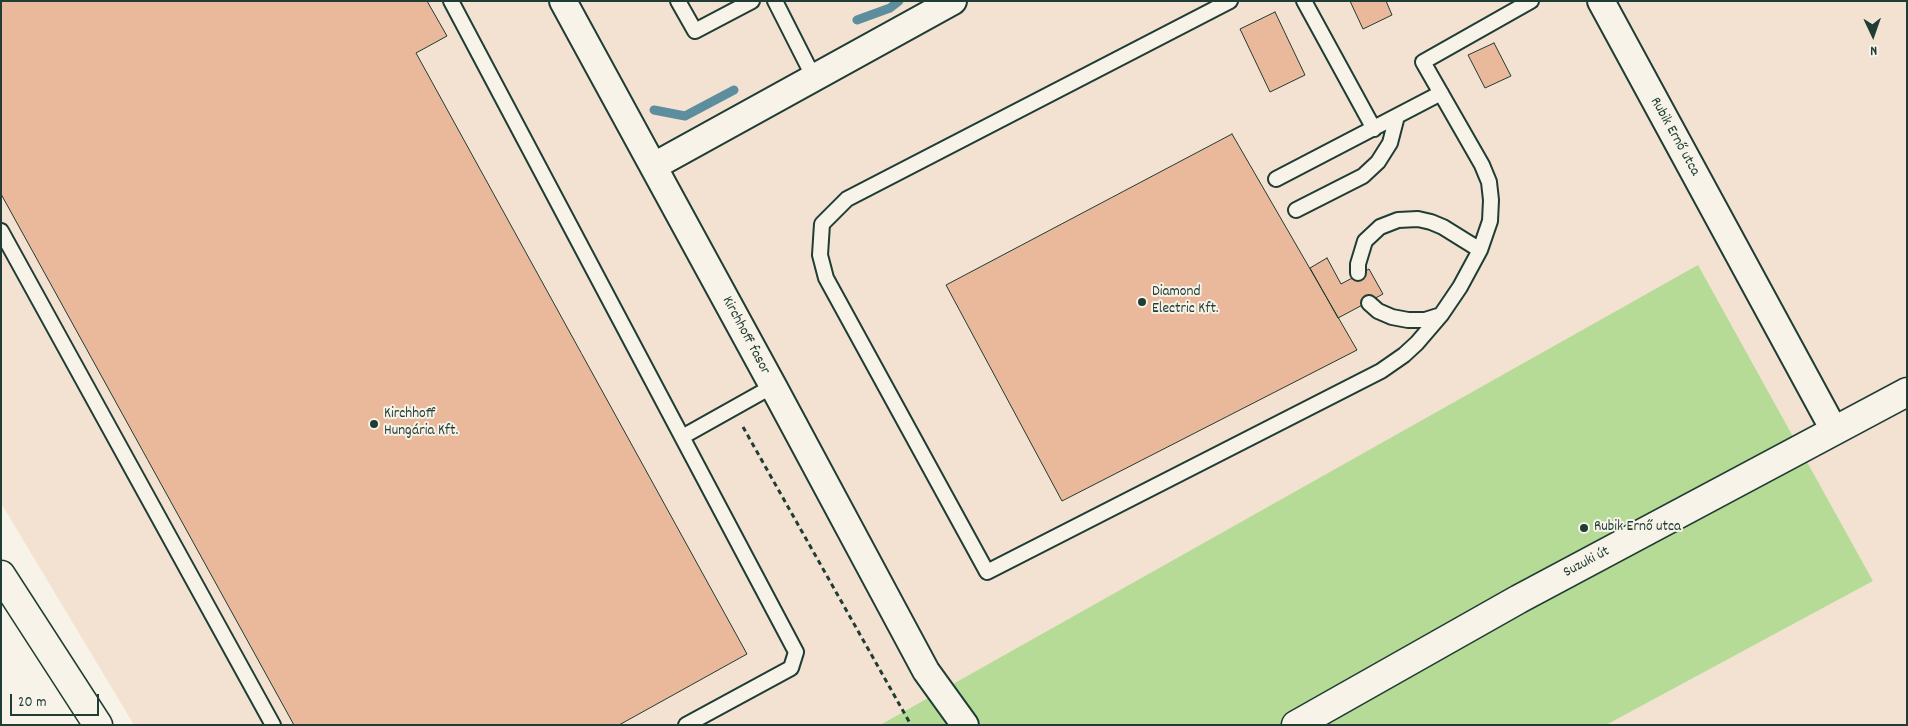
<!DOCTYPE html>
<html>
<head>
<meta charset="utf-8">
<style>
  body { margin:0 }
  #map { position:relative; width:1908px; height:726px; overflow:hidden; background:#f7f3e8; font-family:Dekko,sans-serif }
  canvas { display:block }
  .frame { position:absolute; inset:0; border:2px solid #1f3d34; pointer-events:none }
  .north { position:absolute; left:1848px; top:10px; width:50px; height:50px; -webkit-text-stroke:4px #f7f3e8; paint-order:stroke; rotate:177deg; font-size:14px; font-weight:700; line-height:20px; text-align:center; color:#1f3d34 }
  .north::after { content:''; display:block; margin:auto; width:18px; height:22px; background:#1f3d34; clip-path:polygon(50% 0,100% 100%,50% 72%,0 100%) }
  .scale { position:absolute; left:10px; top:694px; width:89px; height:22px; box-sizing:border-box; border:2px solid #1f3d34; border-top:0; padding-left:6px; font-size:15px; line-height:18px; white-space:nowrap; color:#1f3d34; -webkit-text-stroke:4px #f7f3e8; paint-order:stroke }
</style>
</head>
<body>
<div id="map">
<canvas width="1908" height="726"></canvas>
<div class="frame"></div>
<div class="north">N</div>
<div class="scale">20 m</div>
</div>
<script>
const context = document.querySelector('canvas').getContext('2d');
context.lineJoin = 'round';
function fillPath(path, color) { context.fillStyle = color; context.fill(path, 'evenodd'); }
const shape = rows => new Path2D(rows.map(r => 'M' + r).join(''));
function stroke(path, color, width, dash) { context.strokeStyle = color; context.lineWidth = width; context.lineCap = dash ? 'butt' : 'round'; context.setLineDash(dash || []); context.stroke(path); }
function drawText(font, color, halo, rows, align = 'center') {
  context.font = font + ' Dekko,sans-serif'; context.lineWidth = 4; context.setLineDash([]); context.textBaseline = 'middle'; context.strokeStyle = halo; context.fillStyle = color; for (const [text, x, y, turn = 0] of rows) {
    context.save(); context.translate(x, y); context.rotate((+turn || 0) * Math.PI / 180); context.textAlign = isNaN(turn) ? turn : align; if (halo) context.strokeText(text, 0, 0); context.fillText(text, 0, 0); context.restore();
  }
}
fillPath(shape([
  [1,1,1907,1,1907,725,1606,725,1873,581,1698,266,880,725,134,725,1,503]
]), '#f3e2d1');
fillPath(shape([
  [1698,265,1873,581,1606,725,880,725]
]), '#b5db96');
stroke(shape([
  [857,20,890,8,899,1],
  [654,110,685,116,734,90]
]), '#5c8e9e', 9);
const building = shape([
  [1,1,427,1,447,36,416,53,747,654,619,725,294,725,1,194,1,1],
  [1350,1,1386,1,1392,15,1363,29,1350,1],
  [1275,12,1305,75,1270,92,1240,29,1275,12],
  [1494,43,1511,76,1485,88,1468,55,1494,43],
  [1232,134,1357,350,1062,501,946,285,1232,134],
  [1327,258,1341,284,1369,269,1383,294,1338,318,1310,268,1327,258]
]);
fillPath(building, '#eab99b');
stroke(building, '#1f3d34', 1);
const lane = shape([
  [451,1,796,652,791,668,686,725],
  [678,1,695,31,752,1],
  [775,1,814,78],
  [1230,1,847,199,822,224,820,255,826,278,987,572,1381,371,1404,355,1417,343,1441,315,1460,287,1480,250,1490,221,1491,200,1489,182,1482,165,1423,62,1531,1],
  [1304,1,1374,129],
  [1276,179,1441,93],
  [1296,210,1363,176,1378,162,1390,143,1397,116],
  [1,231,273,725],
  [1358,273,1358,264,1365,241,1380,227,1398,220,1418,219,1431,222,1443,227,1480,250],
  [1369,303,1378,311,1392,317,1408,320,1425,320,1441,315],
  [682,437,773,386]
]);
const street = shape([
  [563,1,773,386,926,671,965,725],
  [1601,1,1834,430],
  [654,166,953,1]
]);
const secondary = shape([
  [1,575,98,725],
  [1296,725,1519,599,1907,392]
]);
stroke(lane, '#1f3d34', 18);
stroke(street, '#1f3d34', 30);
stroke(secondary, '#1f3d34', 31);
stroke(shape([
  [743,427,911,725]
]), '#1f3d34', 3, [5, 4]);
stroke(lane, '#f7f3e8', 14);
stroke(street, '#f7f3e8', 26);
stroke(secondary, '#f7f3e8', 28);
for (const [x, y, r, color] of [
  [1142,302,5,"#1f3d34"],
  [374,424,5,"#1f3d34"],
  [1584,528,5,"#1f3d34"]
]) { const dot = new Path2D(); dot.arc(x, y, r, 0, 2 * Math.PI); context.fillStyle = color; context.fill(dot); stroke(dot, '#f7f3e8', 2); }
drawText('15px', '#1f3d34', '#f7f3e8', [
  ["Rubik Ernő utca",1674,137,61],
  ["Kirchhoff fasor",745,336,62],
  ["Suzuki út",1587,563,-28]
]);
drawText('15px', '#1f3d34', '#f7f3e8', [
  ["Diamond",1152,293],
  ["Electric Kft.",1152,310],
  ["Kirchhoff",384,415],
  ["Hungária Kft.",384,432],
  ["Rubik Ernő utca",1594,528]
], 'left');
</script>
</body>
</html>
